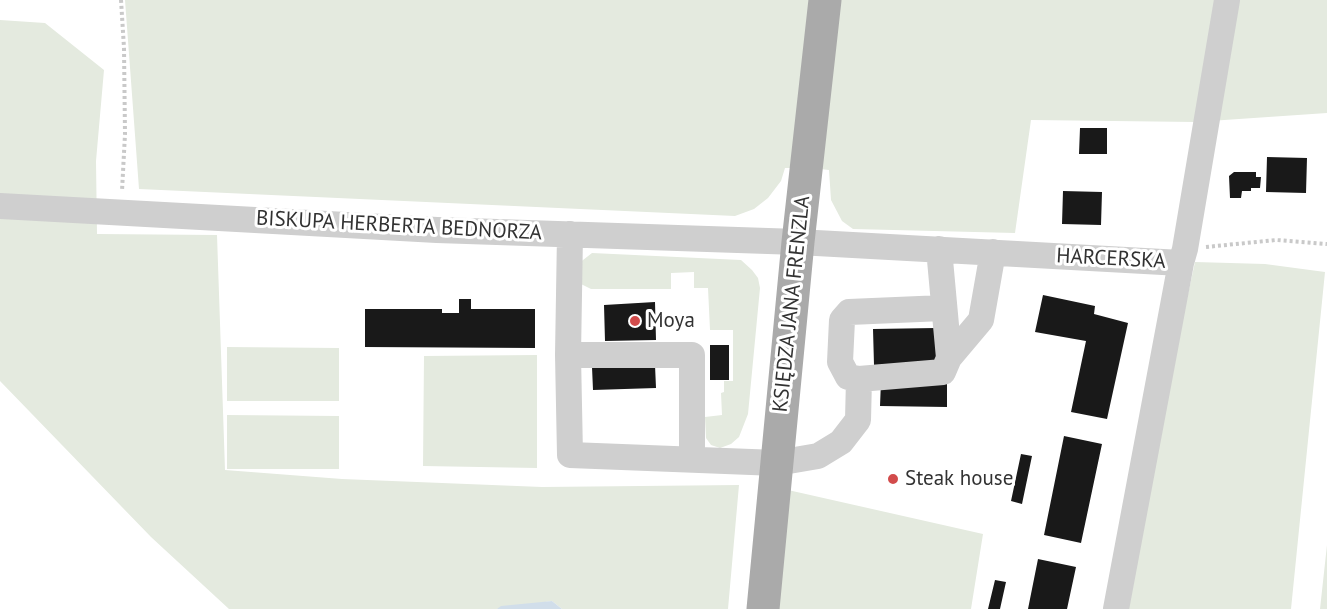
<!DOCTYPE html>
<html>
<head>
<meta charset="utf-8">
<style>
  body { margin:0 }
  canvas { display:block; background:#fff }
</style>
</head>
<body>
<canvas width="1327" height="609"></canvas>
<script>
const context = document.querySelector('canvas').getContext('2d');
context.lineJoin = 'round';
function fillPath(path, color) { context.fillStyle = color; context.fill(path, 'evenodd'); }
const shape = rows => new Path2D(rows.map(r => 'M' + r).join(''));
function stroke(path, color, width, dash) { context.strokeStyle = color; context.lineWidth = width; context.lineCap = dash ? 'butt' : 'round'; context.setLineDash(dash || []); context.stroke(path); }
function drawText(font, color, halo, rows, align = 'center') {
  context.font = font + ' "PT Sans",sans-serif'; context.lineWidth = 6; context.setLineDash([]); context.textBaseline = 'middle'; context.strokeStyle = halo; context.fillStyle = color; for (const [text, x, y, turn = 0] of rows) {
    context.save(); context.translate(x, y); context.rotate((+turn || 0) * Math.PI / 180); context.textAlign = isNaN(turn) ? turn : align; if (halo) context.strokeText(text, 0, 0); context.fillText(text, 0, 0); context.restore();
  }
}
fillPath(shape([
  [125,0,809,0,792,168,785,168,781,181,768,198,754,209,735,216,139,189],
  [840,0,1327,0,1327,113,1195,122,1031,120,1015,233,853,229,842,221,831,200,829,170,820,169],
  [0,20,45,23,104,70,96,161,97,234,217,235,225,470,342,479,542,487,739,485,728,609,562,609,552,601,497,609,229,609,151,537,0,381],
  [592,253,741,260,752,270,758,278,760,288,748,414,739,437,731,444,720,448,711,445,706,438,705,417,722,415,721,393,724,392,724,381,733,381,733,330,710,330,708,288,694,288,694,272,671,273,671,289,591,289,581,284,574,267],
  [1195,262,1265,264,1325,272,1291,609,1125,609,1149,474],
  [227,347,339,348,339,401,227,401],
  [537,355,537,468,423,466,424,356],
  [227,415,339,416,339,469,227,469],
  [788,490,983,534,971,609,779,609],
  [1327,545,1327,609,1320,609]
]), '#e4eadf');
fillPath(shape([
  [552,601,562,609,497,609,501,606]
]), '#d1deea');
fillPath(shape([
  [1080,128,1107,128,1107,154,1079,154],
  [1267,157,1307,158,1306,193,1266,192],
  [1234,172,1256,172,1256,177,1261,177,1260,188,1251,188,1251,191,1242,191,1241,198,1230,198,1229,176],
  [1063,191,1102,192,1101,225,1062,224],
  [1043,295,1095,306,1094,314,1128,323,1107,419,1071,412,1086,341,1035,332],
  [459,299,471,299,471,309,535,309,535,348,365,347,365,309,442,309,442,313,459,313],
  [655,302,656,340,605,341,604,305],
  [936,328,937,364,874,365,873,329],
  [710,345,729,345,729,380,710,380],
  [655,365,656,388,593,390,592,367],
  [881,381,947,382,947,407,880,406],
  [1064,436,1102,444,1081,543,1044,535],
  [1021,454,1032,456,1022,504,1011,501],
  [1038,559,1076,567,1067,609,1028,609],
  [995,580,1006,582,1000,609,988,609]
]), '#191919');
stroke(shape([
  [121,0,124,48,125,134,122,191],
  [1206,247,1276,240,1327,244]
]), '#c9c9c9', 4, [3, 3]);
stroke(shape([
  [0,206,437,230,798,242,1181,263],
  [570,234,568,355,570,455,777,463,818,456,841,442,858,420,859,379,943,372,949,358,939,249],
  [568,355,692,355,692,459],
  [949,358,981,320,993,252],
  [859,379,848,377,840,362,842,320,849,312,943,308],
  [1116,609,1181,263,1185,249,1227,0]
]), '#cfcfcf', 26);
stroke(shape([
  [763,609,798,242,825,0]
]), '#aaa', 33);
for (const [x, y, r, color] of [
  [635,321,6,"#d24b4b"],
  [893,479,6,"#d24b4b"]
]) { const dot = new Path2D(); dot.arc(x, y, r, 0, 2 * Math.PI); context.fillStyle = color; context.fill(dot); stroke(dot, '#fff', 2); }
drawText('21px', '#323232', '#fff', [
  ["BISKUPA HERBERTA BEDNORZA",399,226,3],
  ["HARCERSKA",1111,259,3],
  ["KSIĘDZA JANA FRENZLA",792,304,-84]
]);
drawText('21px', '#323232', '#fff', [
  ["Moya",647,321],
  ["Steak house",905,479]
], 'left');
</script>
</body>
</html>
